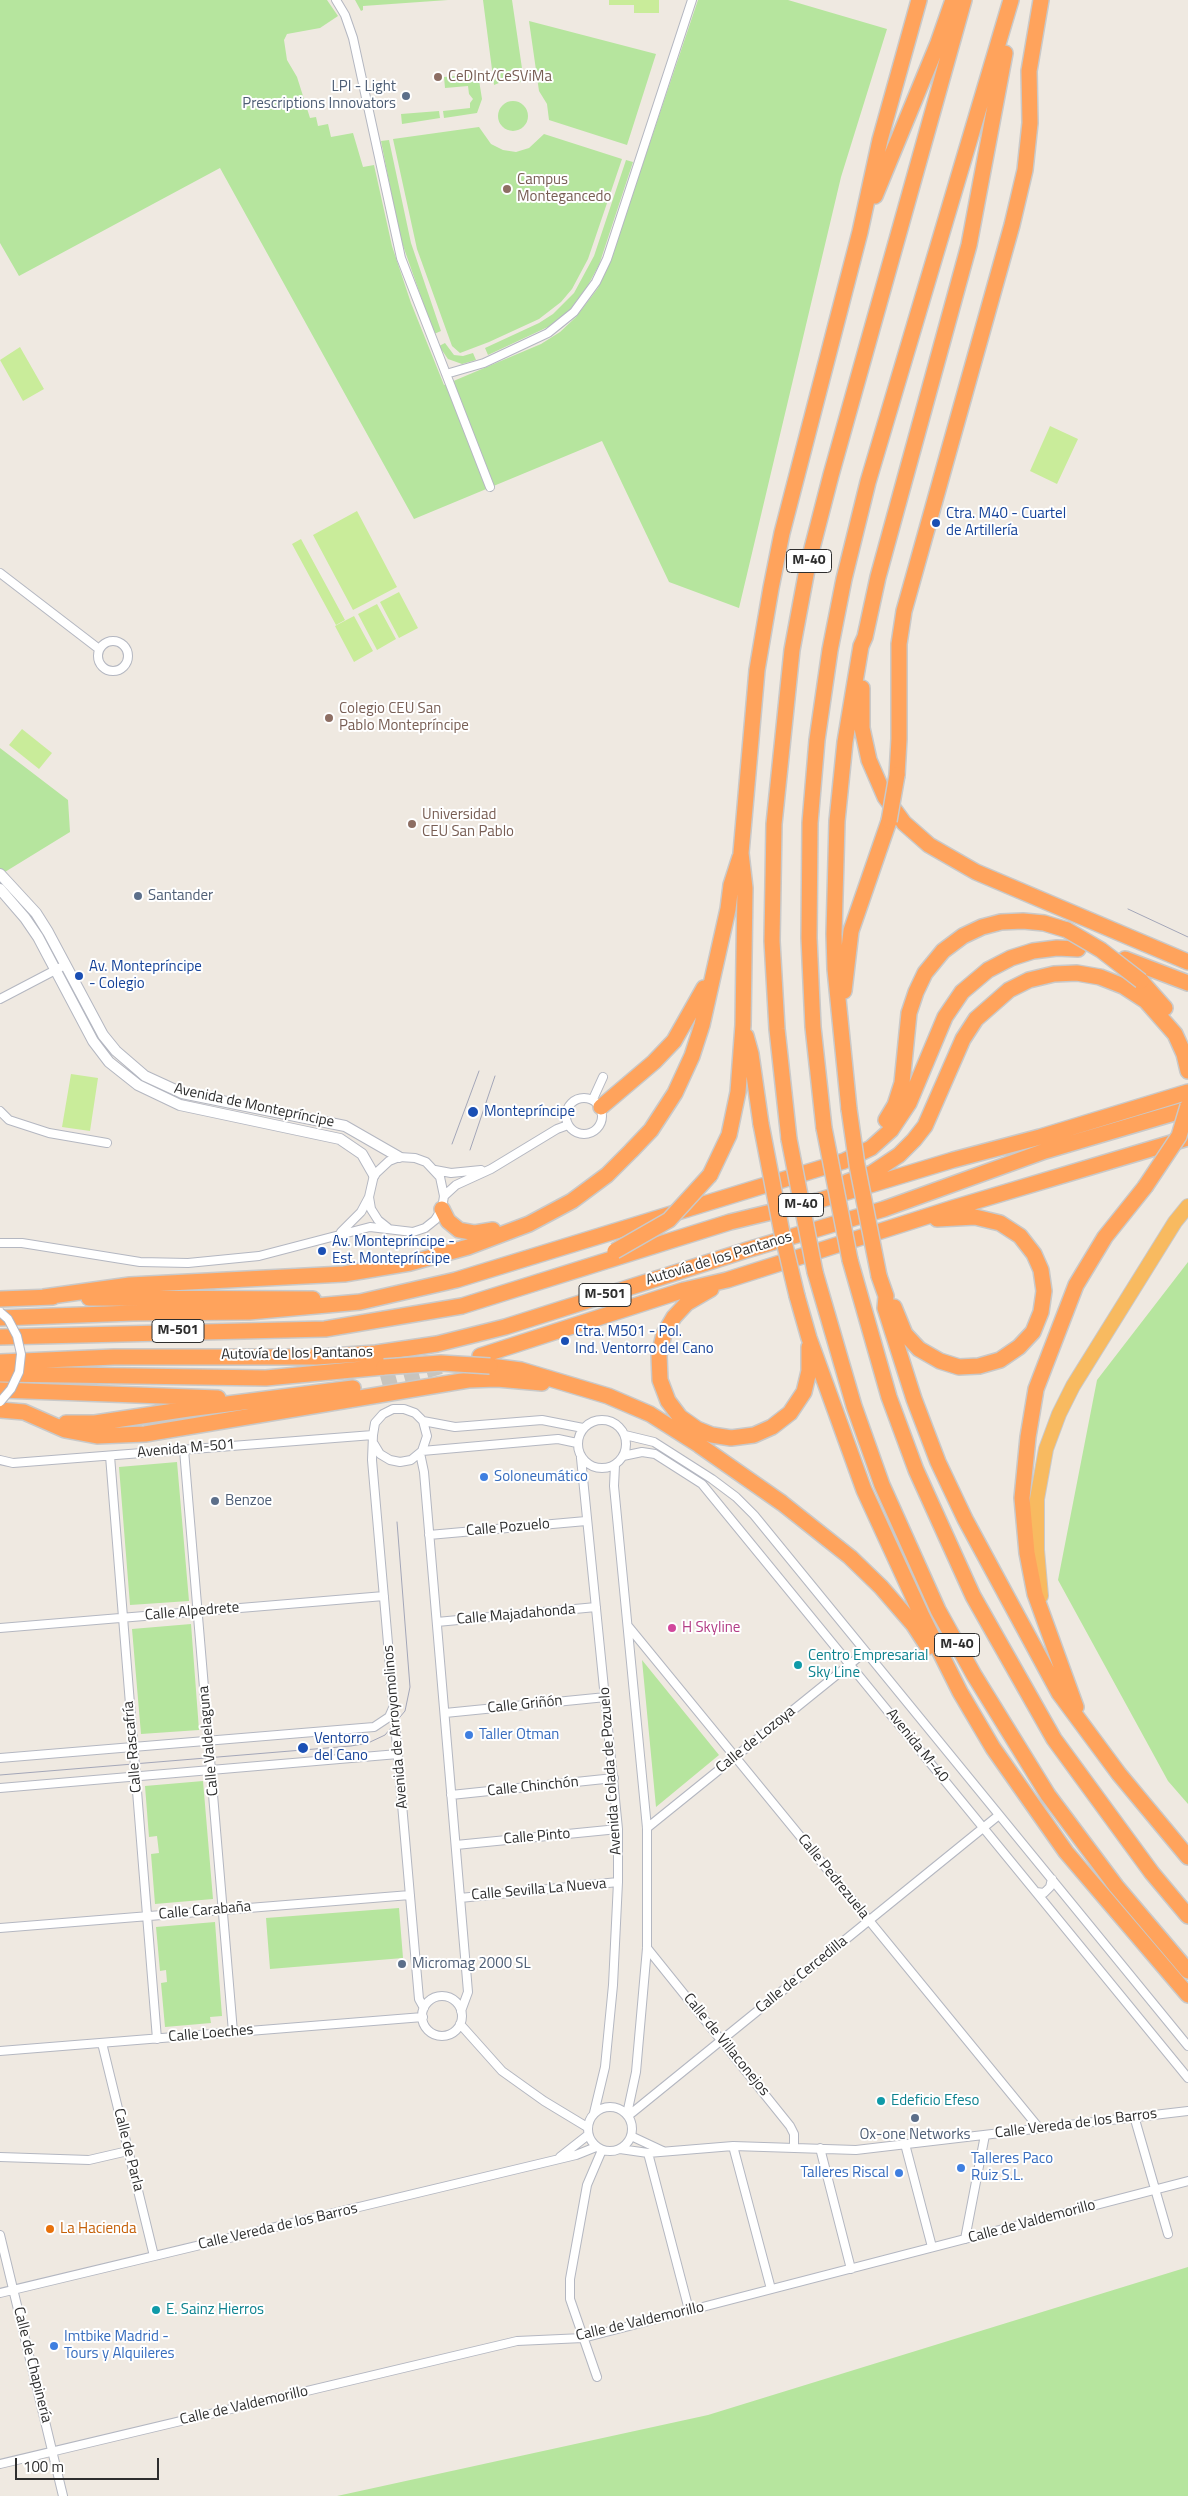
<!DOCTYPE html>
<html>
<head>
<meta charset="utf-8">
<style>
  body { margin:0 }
  #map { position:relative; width:1188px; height:2496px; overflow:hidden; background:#efe9e1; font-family:"Titillium Web",sans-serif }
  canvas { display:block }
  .scale { position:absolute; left:15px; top:2458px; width:144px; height:22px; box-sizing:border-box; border:2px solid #2e2e2e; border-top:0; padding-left:6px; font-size:15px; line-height:18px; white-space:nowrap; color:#2e2e2e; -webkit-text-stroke:4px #fff; paint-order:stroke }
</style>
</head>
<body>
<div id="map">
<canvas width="1188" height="2496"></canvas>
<div class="scale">100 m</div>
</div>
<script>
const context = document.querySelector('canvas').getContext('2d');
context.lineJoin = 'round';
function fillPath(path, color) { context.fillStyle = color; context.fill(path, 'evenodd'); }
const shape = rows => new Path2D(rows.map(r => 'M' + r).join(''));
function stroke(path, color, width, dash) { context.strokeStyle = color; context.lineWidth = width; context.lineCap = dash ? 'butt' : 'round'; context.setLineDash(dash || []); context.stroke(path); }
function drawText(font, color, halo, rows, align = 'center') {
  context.font = font + ' "Titillium Web",sans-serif'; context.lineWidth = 4; context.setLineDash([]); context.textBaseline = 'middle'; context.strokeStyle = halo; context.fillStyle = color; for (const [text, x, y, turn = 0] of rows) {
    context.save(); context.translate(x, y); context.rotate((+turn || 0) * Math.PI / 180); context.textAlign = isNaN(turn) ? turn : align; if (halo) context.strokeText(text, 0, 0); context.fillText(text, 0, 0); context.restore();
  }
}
fillPath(shape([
  [0,0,327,0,338,16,320,28,287,34,284,40,287,60,297,77,310,118,316,117,318,126,328,124,331,137,353,133,363,167,374,165,392,246,411,303,444,385,541,344,560,332,576,317,598,288,609,264,698,0,788,0,887,29,841,177,739,608,669,582,602,441,414,519,220,168,19,276,0,243],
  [355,0,448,0,363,6,363,10,361,11],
  [483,0,512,0,524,82,506,80,494,85],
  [529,21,656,54,627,145,549,120,547,104,539,91],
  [478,74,482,99,477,113,444,118,443,111,470,108,470,103,473,99,469,94,468,86,445,88,444,77],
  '498 116a15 15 0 1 1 30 0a15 15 0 1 1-30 0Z',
  [439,111,440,118,402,124,401,114],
  [479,127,491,144,503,150,516,152,529,148,544,134,622,159,588,259,572,289,561,302,539,319,489,342,460,353,452,346,417,249,393,139],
  [389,140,411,243,441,331,434,334,400,237,381,141],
  [626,160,633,162,599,265,587,287,569,311,550,326,488,355,485,348,539,323,553,314,574,293,594,256],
  [445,343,454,355,463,356,473,353,476,360,462,364,448,359,439,346],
  [0,748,68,800,70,832,0,875],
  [1188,1262,1188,1804,1168,1781,1058,1580,1097,1380],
  [177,1462,189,1601,130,1605,119,1467],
  [191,1624,199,1730,141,1734,132,1629],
  [642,1660,719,1755,656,1807],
  [203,1781,213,1899,155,1904,151,1854,159,1853,157,1836,149,1837,145,1786],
  [399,1908,403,1958,270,1969,266,1918],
  [215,1922,222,2016,210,2017,211,2023,165,2027,161,1983,167,1982,166,1970,160,1971,156,1927],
  [1188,2267,1188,2496,337,2496,708,2415]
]), '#b6e59e');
fillPath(shape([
  [609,0,659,0,659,13,634,13,634,5,609,5],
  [20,347,44,389,23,401,0,360],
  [1050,426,1078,439,1057,484,1030,471],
  [357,511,397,587,353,610,313,535],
  [301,539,345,620,336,625,292,544],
  [399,592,418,628,399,638,380,602],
  [377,604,396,639,377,650,358,614],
  [354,616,373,651,354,662,335,626],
  [22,729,52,753,39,769,9,745],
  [71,1074,98,1078,90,1131,62,1127]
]), '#c9ec9a');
stroke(shape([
  [382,1383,443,1366]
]), '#c8c4bd', 15, [15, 8]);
const minor = shape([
  [336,0,345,15,353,38,401,258,490,487],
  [446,374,484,363,548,333,574,312,596,282,607,259,692,0],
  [0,573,99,649],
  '98 656a15 15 0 1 1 30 0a15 15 0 1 1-30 0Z',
  [0,999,65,965],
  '566 1116a18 18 0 1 1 36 0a18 18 0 1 1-36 0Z',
  [593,1099,603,1077],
  [0,1111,9,1120,49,1133,107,1143],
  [435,1170,451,1173,481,1170],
  [444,1196,456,1185,491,1169,557,1129,568,1125],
  [341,1232,361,1212,369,1197],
  [0,1243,22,1243,140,1262,188,1263,259,1256,370,1227,413,1232,425,1228,435,1220,442,1209,444,1196,440,1177,426,1162,415,1158,399,1157,389,1161,374,1175,369,1197,371,1209,378,1220,388,1228],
  '578 1444a24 24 0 1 1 48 0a24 24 0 1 1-48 0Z',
  [423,1421,455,1427,542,1420,583,1428],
  [625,1435,654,1442,712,1479,736,1497,754,1515,1188,2046],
  [374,1444,380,1454,390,1460,400,1462,411,1460,422,1451,427,1436,423,1421,415,1413,404,1409,393,1409,383,1414,375,1423,373,1435,372,1460,419,1999,424,2008],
  [184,1450,233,2032],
  [422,1451,558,1439,577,1443],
  [420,1453,424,1472,468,1992,461,2011],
  [110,1456,157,2039],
  [623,1456,642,1452,655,1454,702,1484,1188,2078],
  [581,1458,618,1829,618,1882,613,1985,605,2067,594,2113],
  [0,1460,13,1463,373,1435],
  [615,1465,614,1486,647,1828,647,1948,636,2072,627,2114],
  [429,1535,586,1521],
  [437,1622,596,1607],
  [628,1626,1039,2128],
  [0,1628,384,1596],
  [445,1713,606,1697],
  [0,1758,374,1727,389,1717,393,1708],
  [0,1788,398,1754],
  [451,1795,614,1778],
  [647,1828,865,1652],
  [456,1845,618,1829],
  [1036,1892,1044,1893,1050,1887,1052,1879],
  [460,1898,618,1882],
  [0,1928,410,1895],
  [647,1948,790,2126,794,2134,794,2147],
  '422 2016a20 20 0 1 1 40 0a20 20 0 1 1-40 0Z',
  [460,2024,502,2071,544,2101,587,2127],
  [102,2043,154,2256],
  [0,2051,423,2017],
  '588 2129a22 22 0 1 1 44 0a22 22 0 1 1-44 0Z',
  [628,2116,999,1815],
  [1134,2116,1168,2234],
  [631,2136,663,2151],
  [905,2144,932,2247],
  [733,2146,771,2289],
  [820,2148,851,2269],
  [620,2149,648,2153,733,2146,856,2150,1188,2111],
  [648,2153,689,2310],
  [0,2157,89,2160,128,2151],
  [560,2157,588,2135],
  [0,2235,63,2496],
  [965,2239,985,2135],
  [0,2293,576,2155,596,2147],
  [597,2377,570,2299,570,2279,587,2185,602,2150],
  [0,2464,517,2341,583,2338,1188,2181]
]);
const tertiary = shape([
  [0,874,36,913,48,932,103,1035,116,1051,145,1076,182,1093,345,1126,399,1157],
  [0,889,25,918,38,937,93,1041,109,1062,138,1085,180,1105,340,1139,362,1154,374,1175]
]);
const trunk = shape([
  [1041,1596,1037,1550,1037,1499,1046,1449,1059,1414,1073,1386,1175,1222,1188,1206]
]);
const motorway = shape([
  [875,196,938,43,953,0],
  [862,688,862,728,869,760,885,797,904,823,929,845,976,872,1188,962],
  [897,775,899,739,899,644,904,611,1012,225,1025,170,1030,123,1029,71,1041,0],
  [1125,959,1188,983],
  [1141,981,1165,1008],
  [844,991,851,931,889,821],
  [746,1036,751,1054,761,1124],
  [601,1107,654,1062,674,1041,704,988],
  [849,1109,835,969,834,934,837,821,845,742,861,646,865,637,878,577,969,245,1005,53],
  [886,1120,895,1105,902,1083,909,1013,916,992,925,973,943,951,963,936,982,927,1001,922,1023,921,1044,923,1067,930],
  [824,1128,813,1027,809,938,810,823,817,740,830,650,844,579,868,482,1011,0],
  [789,1139,777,1029,772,941,774,824,792,650,808,564,831,475,964,0],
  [710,1175,729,1135,738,1092,743,1025,745,888,741,853,757,670,771,588,782,533,860,232,880,140,919,0],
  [847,1182,872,1173,899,1155,914,1140,925,1126,963,1039,976,1019,1009,990,1029,980,1054,974,1077,973,1100,977,1123,986,1146,1001,1175,1034,1184,1054,1188,1071],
  [442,1209,448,1221,459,1230,475,1233,493,1230],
  [850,1260,889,1397,916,1470,973,1596,1054,1739,1152,1873,1188,1916],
  [815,1272,854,1406,882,1485,938,1610,974,1675,1048,1795,1116,1886,1188,1971],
  [879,1276,886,1296,885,1308,914,1399,938,1462,965,1519,1059,1693,1119,1774,1188,1857],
  [711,1289,687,1303,674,1317,664,1334,659,1355,660,1380,668,1401,680,1417,697,1429,712,1435,731,1438,754,1435,772,1427,790,1413,804,1392,809,1371,809,1347],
  [797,1296,809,1338,864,1490,921,1614,960,1692,993,1748,1066,1852,1188,1995],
  [44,1297,130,1285,344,1274,410,1263,468,1247,529,1224,572,1201,607,1175,631,1151,651,1130,675,1093,692,1056,702,1025,728,909,731,885,740,857],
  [89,1298,313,1299],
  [0,1299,53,1297],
  [894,1307,905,1334,919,1349,940,1361,959,1367,979,1366,1000,1360,1019,1347,1033,1332,1041,1312,1044,1291,1041,1270,1034,1254,1020,1236,1000,1223,975,1217,937,1219],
  [0,1318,133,1313,249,1312,360,1302,456,1280,844,1161,871,1148,891,1130,909,1103,945,1017,962,992,988,970,1011,958,1033,951,1057,948,1078,949],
  [0,1337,325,1329,462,1306,730,1222,817,1201,953,1160,1040,1137,1188,1092],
  [480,1356,684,1290,727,1280,953,1208,1188,1138],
  [0,1362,114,1357,316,1357,376,1353,437,1344,505,1327,747,1250,884,1209,1045,1151,1188,1109],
  [490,1366,521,1370,608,1396,650,1414,699,1445,782,1503,850,1557,881,1587,913,1624,928,1647],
  [0,1374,266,1378,384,1367],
  [0,1390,218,1398],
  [0,1410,24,1412,65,1430,97,1436,145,1434,468,1380,497,1379,542,1383],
  [66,1423,95,1423,188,1409,353,1388],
  [1076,1707,1035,1594,1027,1553,1022,1498,1028,1437,1036,1389,1076,1285,1105,1237,1145,1187]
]);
stroke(minor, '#b4b7c1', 10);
stroke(tertiary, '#b4b7c1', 12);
stroke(trunk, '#c9c9c9', 16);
stroke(motorway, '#c9c9c9', 18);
stroke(minor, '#fff', 8);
stroke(tertiary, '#fff', 10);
stroke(trunk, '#f8ba60', 14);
stroke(motorway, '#ffa35c', 15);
stroke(shape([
  [1128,909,1188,937],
  [452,1144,479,1071],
  [470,1150,495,1076],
  [0,1775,351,1746,368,1743,385,1735,405,1711,410,1687,397,1522]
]), '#a3a6b8', 1);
const minorBridge = shape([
  [0,1312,8,1319,17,1336,21,1354,19,1372,11,1389,0,1402]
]);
const motorwayBridge = shape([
  [889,821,897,775],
  [1067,930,1101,950,1141,981],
  [849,1109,857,1165,879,1276],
  [761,1124,782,1233,797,1296],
  [824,1128,850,1260],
  [789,1139,815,1272],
  [1145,1187,1179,1136,1188,1106],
  [615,1251,669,1220,710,1175],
  [384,1367,441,1363,490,1366]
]);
stroke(minorBridge, '#b4b7c1', 10, []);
stroke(motorwayBridge, '#c9c9c9', 18, []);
stroke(minorBridge, '#fff', 8);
stroke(motorwayBridge, '#ffa35c', 15);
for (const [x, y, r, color] of [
  [438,77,5,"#8d6e63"],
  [406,96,5,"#5c6f8a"],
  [507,189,5,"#8d6e63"],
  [936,523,5,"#1a4fb4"],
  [329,718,5,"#8d6e63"],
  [412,824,5,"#8d6e63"],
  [138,896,5,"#5c6f8a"],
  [79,976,5,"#1a4fb4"],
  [473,1112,6,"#1a4fb4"],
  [322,1251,5,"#1a4fb4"],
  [565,1341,5,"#1a4fb4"],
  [484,1477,5,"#3f7fe0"],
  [215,1501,5,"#5c6f8a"],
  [672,1628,5,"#d1479c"],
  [798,1665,5,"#0f9aa8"],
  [469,1735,5,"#3f7fe0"],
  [303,1748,6,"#1a4fb4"],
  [402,1964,5,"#5c6f8a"],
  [881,2101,5,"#0f9aa8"],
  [915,2118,5,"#5c6f8a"],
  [961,2168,5,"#3f7fe0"],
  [899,2173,5,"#3f7fe0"],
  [50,2229,5,"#e8710a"],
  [156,2310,5,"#0f9aa8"],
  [54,2346,5,"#3f7fe0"]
]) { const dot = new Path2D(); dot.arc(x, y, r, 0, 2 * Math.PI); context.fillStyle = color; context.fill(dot); stroke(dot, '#fff', 2); }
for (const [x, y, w] of [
  [809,561,45],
  [801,1205,45],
  [605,1295,52],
  [178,1331,52],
  [957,1645,45]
]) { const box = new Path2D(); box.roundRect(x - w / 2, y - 11.5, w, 23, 4); context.fillStyle = '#fff'; context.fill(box); stroke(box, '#2e2e2e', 1); }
drawText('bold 14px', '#2e2e2e', null, [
  ["M-40",809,561],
  ["M-40",801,1205],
  ["M-501",605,1295],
  ["M-501",178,1331],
  ["M-40",957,1645]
]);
drawText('15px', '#785e54', '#fff', [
  ["CeDInt/CeSViMa",448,77],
  ["Campus",517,180],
  ["Montegancedo",517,197],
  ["Colegio CEU San",339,709],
  ["Pablo Montepríncipe",339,726],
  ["Universidad",422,815],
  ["CEU San Pablo",422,832]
], 'left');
drawText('15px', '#4e5e75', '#fff', [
  ["LPI - Light",396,87,"right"],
  ["Prescriptions Innovators",396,104,"right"],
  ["Santander",148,896],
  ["Benzoe",225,1501],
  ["Micromag 2000 SL",412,1964],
  ["Ox-one Networks",915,2135,"center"]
], 'left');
drawText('15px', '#164399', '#fff', [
  ["Ctra. M40 - Cuartel",946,514],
  ["de Artillería",946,531],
  ["Av. Montepríncipe",89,967],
  ["- Colegio",89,984],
  ["Montepríncipe",484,1112],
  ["Av. Montepríncipe -",332,1242],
  ["Est. Montepríncipe",332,1259],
  ["Ctra. M501 - Pol.",575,1332],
  ["Ind. Ventorro del Cano",575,1349],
  ["Ventorro",314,1739],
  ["del Cano",314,1756]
], 'left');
drawText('15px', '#2e2e2e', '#fff', [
  ["Avenida de Montepríncipe",254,1106,12],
  ["Autovía de los Pantanos",719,1259,-17],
  ["Autovía de los Pantanos",297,1354,-1],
  ["Avenida M-501",186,1449,-5],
  ["Calle Pozuelo",508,1528,-5],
  ["Calle Alpedrete",192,1612,-5],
  ["Calle Majadahonda",516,1615,-5],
  ["Calle Griñón",525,1705,-6],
  ["Avenida de Arroyomolinos",396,1727,-95],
  ["Calle de Lozoya",756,1740,-39],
  ["Calle Valdelaguna",209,1741,-95],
  ["Avenida M-40",917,1746,51],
  ["Calle Rascafría",133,1747,-95],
  ["Avenida Colada de Pozuelo",611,1771,-94],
  ["Calle Chinchón",533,1787,-6],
  ["Calle Pinto",537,1837,-5],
  ["Calle Pedrezuela",833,1877,51],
  ["Calle Sevilla La Nueva",539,1890,-5],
  ["Calle Carabaña",205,1911,-5],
  ["Calle de Cercedilla",802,1975,-39],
  ["Calle Loeches",211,2034,-5],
  ["Calle de Villaconejos",726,2045,51],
  ["Calle Vereda de los Barros",1076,2124,-7],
  ["Calle de Parla",128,2150,76],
  ["Calle de Valdemorillo",1032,2222,-15],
  ["Calle Vereda de los Barros",278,2227,-13],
  ["Calle de Valdemorillo",640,2322,-13],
  ["Calle de Chapinería",32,2365,76],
  ["Calle de Valdemorillo",244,2406,-13]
]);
drawText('15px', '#366cbe', '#fff', [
  ["Soloneumático",494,1477],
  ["Taller Otman",479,1735],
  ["Talleres Paco",971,2159],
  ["Ruiz S.L.",971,2176],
  ["Talleres Riscal",889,2173,"right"],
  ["Imtbike Madrid -",64,2337],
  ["Tours y Alquileres",64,2354]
], 'left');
drawText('15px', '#b23c85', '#fff', [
  ["H Skyline",682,1628]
], 'left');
drawText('15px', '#0d838f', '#fff', [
  ["Centro Empresarial",808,1656],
  ["Sky Line",808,1673],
  ["Edeficio Efeso",891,2101],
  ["E. Sainz Hierros",166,2310]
], 'left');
drawText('15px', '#c56008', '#fff', [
  ["La Hacienda",60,2229]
], 'left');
</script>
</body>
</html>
